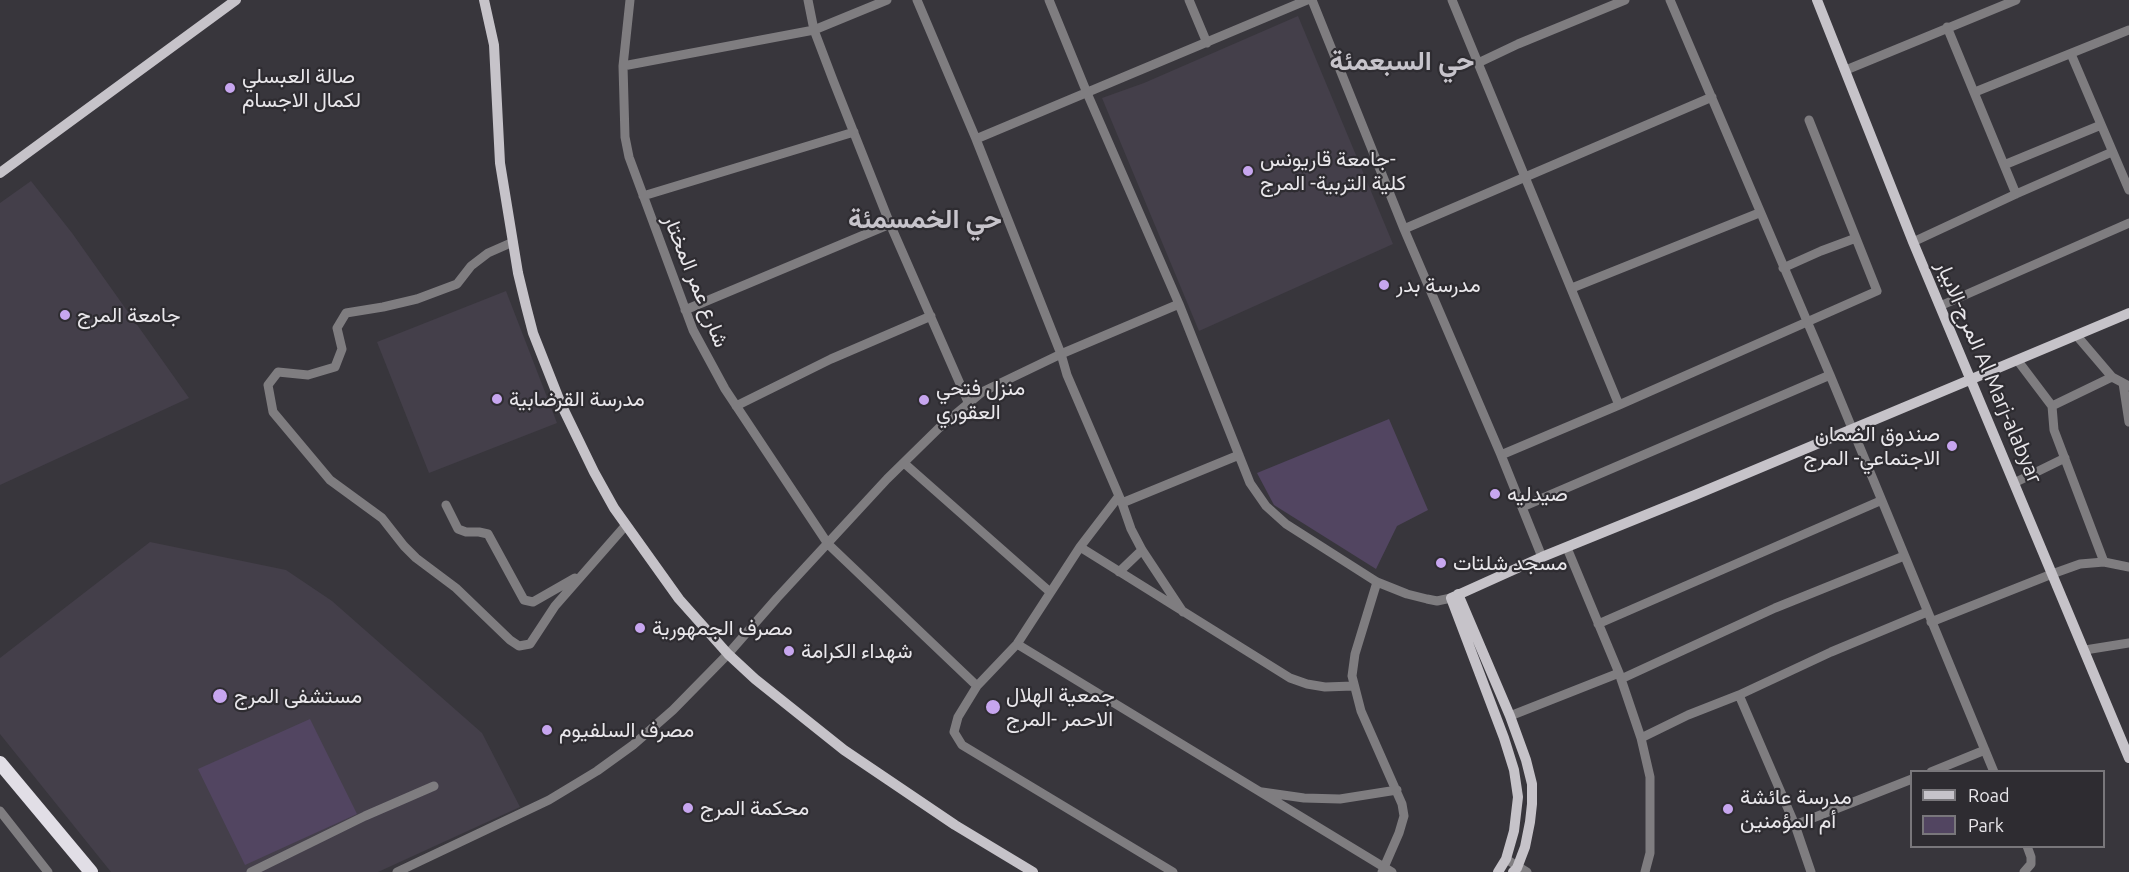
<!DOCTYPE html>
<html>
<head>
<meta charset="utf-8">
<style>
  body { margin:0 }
  #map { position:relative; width:2129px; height:872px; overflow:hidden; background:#38363c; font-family:Ubuntu,sans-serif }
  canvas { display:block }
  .legend { position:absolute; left:1910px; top:770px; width:195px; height:78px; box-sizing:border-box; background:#2e2c31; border:2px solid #79777b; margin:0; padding:8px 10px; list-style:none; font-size:18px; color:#e9e7eb }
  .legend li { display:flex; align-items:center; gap:12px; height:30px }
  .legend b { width:30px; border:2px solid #79777b }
</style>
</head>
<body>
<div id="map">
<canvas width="2129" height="872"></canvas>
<ul class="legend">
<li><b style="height:8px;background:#c6c3c9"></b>Road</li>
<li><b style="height:16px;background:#524561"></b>Park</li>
</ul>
</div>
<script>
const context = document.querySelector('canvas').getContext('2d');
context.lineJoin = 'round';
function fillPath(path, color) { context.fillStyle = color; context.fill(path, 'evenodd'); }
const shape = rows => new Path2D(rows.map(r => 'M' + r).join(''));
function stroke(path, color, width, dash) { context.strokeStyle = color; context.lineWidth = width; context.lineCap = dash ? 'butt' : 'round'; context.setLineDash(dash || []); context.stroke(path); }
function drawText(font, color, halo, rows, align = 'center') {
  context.font = font + ' Ubuntu,Vazirmatn,sans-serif'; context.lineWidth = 4.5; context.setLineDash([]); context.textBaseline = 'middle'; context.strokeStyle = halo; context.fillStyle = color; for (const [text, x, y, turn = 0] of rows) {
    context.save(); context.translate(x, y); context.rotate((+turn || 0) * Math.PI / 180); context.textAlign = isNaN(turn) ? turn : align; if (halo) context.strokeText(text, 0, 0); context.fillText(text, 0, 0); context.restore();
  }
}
fillPath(shape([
  [1298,16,1393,244,1199,331,1102,98,1144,83],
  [31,181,72,233,189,398,0,485,0,203],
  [506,291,557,423,429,473,377,342],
  [150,542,286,570,332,601,482,733,520,807,378,872,111,872,0,734,0,658]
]), '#443f4a');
fillPath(shape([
  [1389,419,1428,510,1397,526,1376,569,1274,505,1257,473],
  [310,719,357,814,245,865,198,769]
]), '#524561');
stroke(shape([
  [630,0,623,66,625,137,629,157,693,330,725,389,828,544,977,686],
  [808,0,814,30,833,80,890,224,968,402],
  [917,0,976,139,1061,354,1067,375,1122,503,1131,529,1142,550,1183,612],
  [1049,0,1087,93,1179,304,1250,483,1266,506,1286,524,1377,582,1407,594,1427,599,1437,601,1451,598],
  [1189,0,1207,43],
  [1312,0,1404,229,1501,455,1619,405,1877,291,1809,120],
  [1452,0,1619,405],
  [1670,0,1830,375,1994,772],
  [1947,27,2016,194],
  [2071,54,2129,190],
  [1478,63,1518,44,1625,0],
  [623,66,814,30,887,0],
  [1846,70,2016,0],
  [1975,92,2129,30],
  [976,139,1307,0],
  [2004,165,2101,125],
  [643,196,854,132],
  [1404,229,1712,97],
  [513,242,488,253,471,266,457,284,417,299,383,307,346,313,337,328,342,349,335,367,308,375,278,372,268,385,273,412,330,480,382,518,404,546,416,558,456,588,510,640,519,646,530,644,555,606,626,525],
  [1913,242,2016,194,2112,152],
  [1783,268,1821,251,1856,238],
  [1572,288,1759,213],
  [1940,306,2129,223],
  [685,310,890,224],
  [2077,336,2112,377,2129,386],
  [2018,361,2052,406],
  [2123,383,2129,422],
  [736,406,831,359,931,316],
  [1501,455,1542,557],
  [904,463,1050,592],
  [2014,483,2065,458],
  [1119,496,1080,547,1017,644,977,686,958,717,954,732,962,745,1173,872],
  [1122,503,1239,455],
  [446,505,458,529,466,532,479,532,488,534,524,600,533,602,575,578],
  [1522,507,1830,375],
  [1080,547,1290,678,1307,684,1325,687,1353,686],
  [1567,548,1619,673,1641,738,1650,777,1650,853,1645,872],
  [2104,562,2054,430,2052,406,2112,377],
  [1119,572,1142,550],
  [1377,582,1355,654,1352,676,1361,711,1402,804,1404,816,1399,833,1382,872],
  [1931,622,2052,574,2080,564,2104,562,2129,567],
  [1598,624,1880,501],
  [1017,644,1392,872],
  [2085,650,2129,643],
  [1621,679,1775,608,1904,556],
  [1739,695,1795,825,1811,872],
  [1510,716,1619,673],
  [1641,738,1688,715,1739,695,1831,652,1927,612],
  [1931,772,1985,750],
  [1262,792,1304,798,1340,799,1397,790],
  [0,811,48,872],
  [1795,825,1912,779],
  [1506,859,1527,872],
  [251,872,365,816,434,786],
  [397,872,549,800,597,771,633,745,673,710,728,654,777,598,887,479,939,428,982,392,1061,354,1179,304],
  [2024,872,2031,864,2031,857,2027,846]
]), '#7f7d80', 9);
stroke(shape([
  [484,0,494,45,500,163,518,273,526,306,533,333,561,404,594,472,614,508,679,599,728,654,755,679,844,750,955,825,1033,872],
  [1817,0,1913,242,2129,758],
  [0,173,236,0],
  [1458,594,1510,716,1526,760,1532,784,1532,804,1530,822,1525,847,1517,868,1513,872],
  [1498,872,1506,859,1514,831,1518,797,1514,770,1504,738,1451,598,1542,557,1695,495,2129,313]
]), '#c6c3c9', 10);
stroke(shape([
  [0,763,91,872]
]), '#e1dee6', 14);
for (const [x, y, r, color] of [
  [230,88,6,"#c7a6ef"],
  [1248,171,6,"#c7a6ef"],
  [1384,285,6,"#c7a6ef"],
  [65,315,6,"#c7a6ef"],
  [497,399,6,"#c7a6ef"],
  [924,400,6,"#c7a6ef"],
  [1952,446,6,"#c7a6ef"],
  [1495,494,6,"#c7a6ef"],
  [1441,563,6,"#c7a6ef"],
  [640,628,6,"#c7a6ef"],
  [789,651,6,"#c7a6ef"],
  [220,696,8,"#c7a6ef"],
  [993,707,8,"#c7a6ef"],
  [547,730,6,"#c7a6ef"],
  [688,808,6,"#c7a6ef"],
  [1728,809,6,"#c7a6ef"]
]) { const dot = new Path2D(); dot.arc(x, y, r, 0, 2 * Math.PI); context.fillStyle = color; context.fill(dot); stroke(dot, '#2e2c31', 2); }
drawText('21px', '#e9e7eb', '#2e2c31', [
  ["صالة العبسلي",242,76],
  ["لكمال الاجسام",242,100],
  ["جامعة قاريونس-",1260,159],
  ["كلية التربية- المرج",1260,183],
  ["مدرسة بدر",1396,285],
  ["جامعة المرج",77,315],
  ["منزل فتحي",936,388],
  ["العقوري",936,412],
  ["مدرسة القرضابية",509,399],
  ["صندوق الضمان",1940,434,"right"],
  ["الاجتماعي- المرج",1940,458,"right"],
  ["صيدليه",1507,494],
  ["مسجد شلتات",1453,563],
  ["مصرف الجمهورية",652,628],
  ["شهداء الكرامة",801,651],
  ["جمعية الهلال",1006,695],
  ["الاحمر -المرج",1006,719],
  ["مستشفى المرج",234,696],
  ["مصرف السلفيوم",559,730],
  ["مدرسة عائشة",1740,797],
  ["أم المؤمنين",1740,821],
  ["محكمة المرج",700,808]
], 'left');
drawText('21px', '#e9e7eb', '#2e2c31', [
  ["شارع عمر المختار",696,281,68],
  ["المرج-الابيار Al Marj-alabyar",1989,372,67]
]);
drawText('bold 27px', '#c7c4cb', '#2e2c31', [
  ["حي السبعمئة",1402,61],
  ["حي الخمسمئة",925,219]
]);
</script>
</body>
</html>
